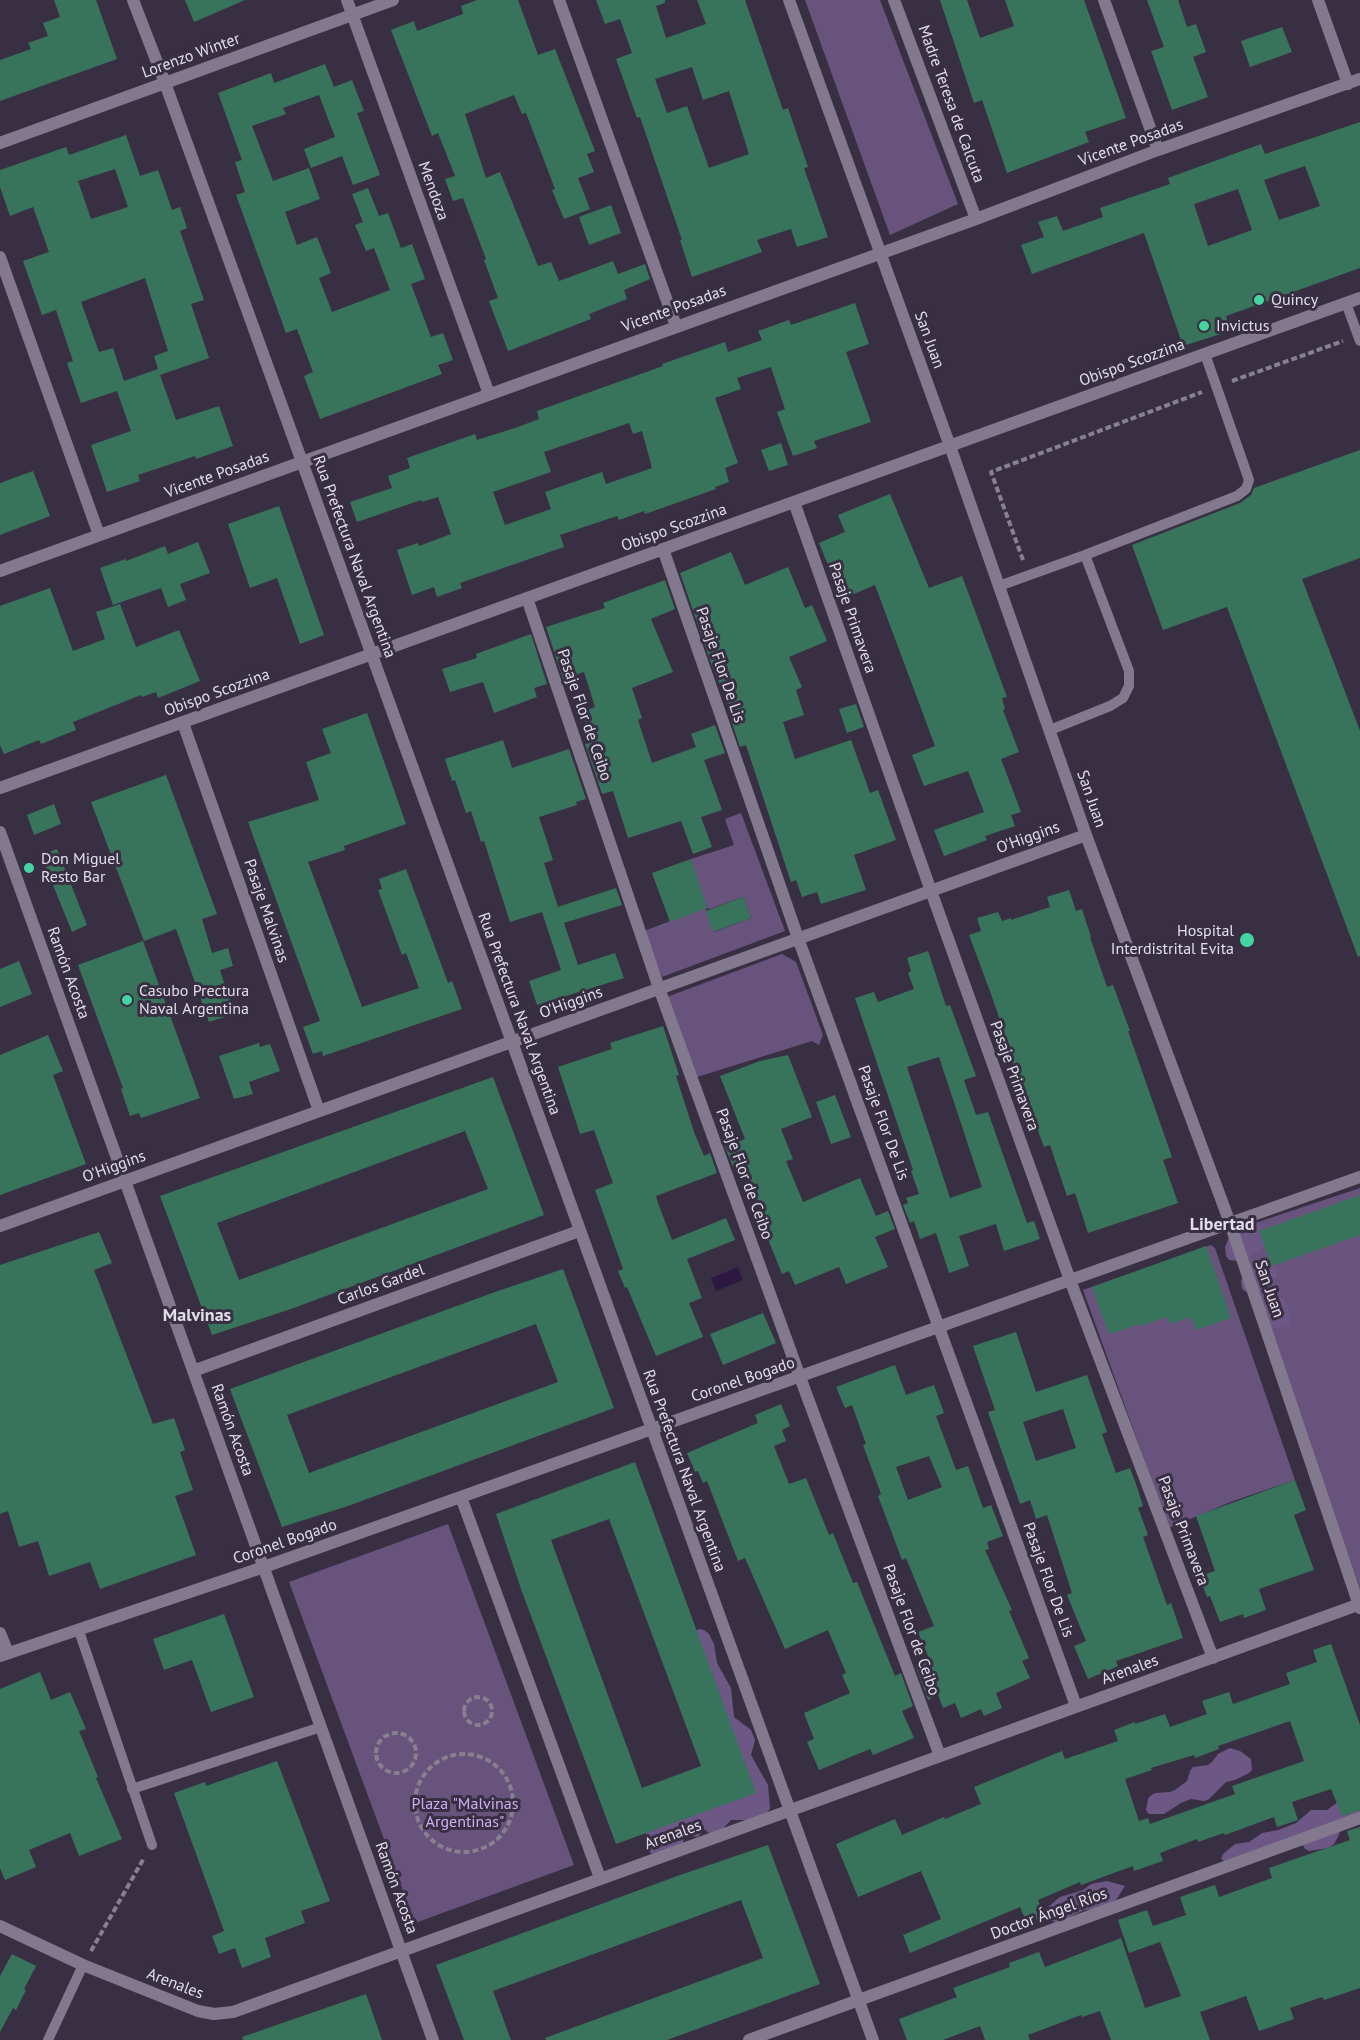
<!DOCTYPE html>
<html>
<head>
<meta charset="utf-8">
<style>
  body { margin:0 }
  canvas { display:block; background:#382f42 }
</style>
</head>
<body>
<canvas width="1360" height="2040"></canvas>
<script>
const context = document.querySelector('canvas').getContext('2d');
context.lineJoin = 'round';
function fillPath(path, color) { context.fillStyle = color; context.fill(path, 'evenodd'); }
const shape = rows => new Path2D(rows.map(r => 'M' + r).join(''));
function stroke(path, color, width, dash) { context.strokeStyle = color; context.lineWidth = width; context.lineCap = dash ? 'butt' : 'round'; context.setLineDash(dash || []); context.stroke(path); }
function drawText(font, color, halo, rows, align = 'center') {
  context.font = font + ' "PT Sans",sans-serif'; context.lineWidth = 6; context.setLineDash([]); context.textBaseline = 'middle'; context.strokeStyle = halo; context.fillStyle = color; for (const [text, x, y, turn = 0] of rows) {
    context.save(); context.translate(x, y); context.rotate((+turn || 0) * Math.PI / 180); context.textAlign = isNaN(turn) ? turn : align; if (halo) context.strokeText(text, 0, 0); context.fillText(text, 0, 0); context.restore();
  }
}
fillPath(shape([
  [805,0,880,0,958,204,890,235],
  [741,813,785,931,662,977,644,931,705,908,691,859,734,845,725,819],
  [743,897,751,918,714,932,706,908,710,909],
  [782,954,796,962,823,1035,819,1045,812,1041,694,1078,664,998],
  [1360,1188,1360,1588,1234,1230],
  [1211,1245,1215,1248,1295,1480,1233,1501,1169,1528,1083,1290],
  [448,1524,574,1865,415,1923,289,1582]
]), '#67537c');
fillPath(shape([
  [1256,1222,1268,1233,1265,1246,1248,1258,1240,1261,1229,1260,1226,1256,1225,1247,1229,1237,1241,1227],
  [1272,1262,1277,1270,1277,1276,1272,1284,1255,1294,1250,1294,1242,1289,1241,1280,1249,1268,1255,1265],
  [1274,1298,1283,1298,1288,1305,1290,1315,1289,1326,1281,1328,1268,1328,1261,1309],
  [699,1629,704,1630,709,1634,714,1644,717,1663,731,1688,734,1717,751,1730,755,1740,751,1755,768,1785,770,1809,765,1815,746,1820,731,1820,720,1832,709,1833,704,1829,698,1837,684,1835,683,1845,661,1855,652,1854,644,1847,645,1844,651,1838,646,1834,644,1827,709,1801,695,1631],
  [1230,1748,1240,1751,1251,1759,1252,1770,1249,1773,1235,1780,1226,1782,1209,1799,1204,1801,1191,1799,1181,1803,1164,1814,1149,1814,1146,1810,1148,1799,1150,1796,1155,1793,1170,1792,1175,1790,1187,1781,1190,1771,1193,1767,1208,1765,1212,1762,1218,1754],
  [1344,1798,1360,1800,1360,1813,1341,1825,1339,1835,1334,1844,1328,1848,1309,1851,1305,1849,1300,1841,1226,1862,1221,1859,1223,1854,1235,1844,1249,1842,1262,1833,1278,1830,1296,1823,1311,1810,1327,1810],
  [1107,1881,1125,1886,1116,1900,1099,1909,1084,1910,1057,1923,1041,1917,1041,1913,1060,1897,1083,1890,1091,1884]
]), '#6d5784');
fillPath(shape([
  [738,1267,743,1280,716,1291,711,1278]
]), '#2c1840');
fillPath(shape([
  [54,0,96,0,117,59,0,101,0,60,31,49,28,43,48,36,43,23,60,17],
  [185,0,245,0,194,22],
  [477,0,518,0,538,55,555,49,595,151,587,154,594,172,578,178,590,209,564,219,552,190,555,189,526,113,522,114,514,95,465,114,486,178,500,172,538,266,551,262,559,281,613,261,618,274,645,264,650,279,624,290,627,299,589,314,591,319,508,351,489,301,498,298,484,260,486,259,463,198,453,201,445,179,455,176,438,133,432,136,391,30,414,21,417,31,463,14,461,6],
  [596,0,665,0,665,3,656,6,666,38,706,24,697,0,745,0,783,110,788,108,808,167,804,168,828,237,797,247,791,229,757,240,762,252,692,277,680,240,682,240,670,205,640,117,637,118,616,59,632,53,620,19,605,24],
  [692,67,703,100,729,91,749,154,709,168,687,106,667,113,655,79],
  [940,0,967,0,980,38,1014,26,1005,0,1084,0,1126,118,1085,132,1089,142,1007,173,982,100,974,103],
  [1147,0,1178,0,1187,27,1196,24,1206,52,1193,57,1208,97,1172,110,1151,51,1164,47],
  [1282,27,1292,52,1250,67,1241,41],
  [325,64,334,87,352,80,364,111,357,113,380,175,353,185,342,156,311,168,304,149,335,137,319,95,283,108,286,114,252,126,273,181,309,168,320,199,285,212,297,245,317,237,331,273,319,278,332,312,390,290,374,248,366,251,355,225,363,222,352,194,368,188,379,216,388,213,401,248,412,244,425,279,411,284,431,337,443,333,453,360,438,365,442,374,320,419,304,376,313,372,297,329,286,333,236,195,245,192,235,162,242,160,218,93,271,73,274,83],
  [1360,122,1360,268,1226,316,1230,331,1183,346,1144,233,1032,274,1021,245,1044,237,1038,222,1057,216,1063,231,1103,217,1100,208,1170,184,1168,178,1261,144,1265,154],
  [1305,166,1320,206,1279,220,1264,180],
  [1238,189,1252,230,1208,246,1194,204],
  [126,135,140,176,158,170,172,210,180,207,187,228,180,231,204,300,191,304,209,358,160,375,176,420,219,406,233,446,196,459,195,456,138,475,140,481,107,492,91,445,131,431,117,391,81,403,67,363,73,361,56,310,42,315,23,261,49,252,33,207,10,216,0,187,0,170,66,147,69,155],
  [115,169,128,207,91,219,78,181],
  [145,278,168,351,154,356,158,369,124,381,113,348,99,352,81,302],
  [611,205,621,233,589,245,579,217],
  [855,303,869,344,846,352,871,422,814,441,817,448,793,456,777,412,785,409,771,367,737,378,741,389,715,398,738,463,725,468,729,482,715,487,716,489,645,514,644,511,619,520,617,516,560,535,564,547,460,583,462,588,437,597,434,587,412,595,397,550,418,543,419,546,451,534,438,497,422,502,421,500,357,522,350,502,392,488,388,476,410,468,407,458,475,434,477,440,518,427,539,419,537,411,663,366,662,364,725,342,728,352,762,340,758,331,789,320,791,325],
  [629,423,633,434,642,431,652,468,606,484,602,472,545,492,551,509,505,525,493,492,551,472,544,452],
  [781,443,788,465,769,471,761,450],
  [1360,450,1360,558,1302,579,1360,731,1360,956,1358,957,1227,607,1163,630,1132,545,1240,503,1251,495,1254,488],
  [33,471,50,516,0,535,0,483],
  [890,494,929,588,962,576,1007,697,1002,698,1005,709,1003,710,1019,752,1001,759,1021,812,1011,815,1015,826,985,836,987,840,944,856,934,830,984,812,968,771,924,786,912,755,935,746,875,585,842,599,819,543,845,532,838,515],
  [279,506,324,635,300,644,277,578,250,588,228,524],
  [198,542,210,573,180,584,186,600,168,607,161,588,113,605,100,568,126,559,126,561,165,546,168,554],
  [731,552,745,585,788,567,805,608,812,605,827,641,789,657,802,687,796,690,804,715,783,722,795,759,851,740,870,793,878,790,896,840,854,855,866,890,821,904,817,892,802,897,796,880,791,882,746,745,740,747,731,720,734,719,711,663,680,573],
  [665,580,675,609,651,619,673,672,632,688,642,718,638,720,652,763,696,747,691,734,715,725,725,753,704,760,722,810,701,817,712,847,693,854,681,821,628,838,613,791,602,794,585,744,592,742,582,712,595,707,584,672,563,679,546,627,605,608,603,603],
  [50,588,73,651,105,639,96,612,120,604,136,647,179,630,200,681,158,698,156,692,142,697,141,695,73,722,76,730,41,744,39,740,4,754,0,745,0,606],
  [531,634,547,684,534,688,537,697,494,713,483,682,450,692,442,669,477,658,476,654],
  [856,704,864,727,847,733,839,709],
  [367,713,406,824,344,846,345,850,308,862,362,1007,419,988,406,953,402,955,378,890,382,889,379,879,406,869,448,983,452,981,462,1009,323,1056,322,1051,313,1054,303,1027,320,1021,248,822,319,800,306,762,331,753,322,729],
  [503,740,512,768,569,749,586,799,576,802,577,805,539,817,553,860,544,863,558,907,510,922,484,841,481,842,471,811,466,813,455,780,452,781,445,759],
  [166,775,217,914,202,919,212,953,228,948,233,966,220,970,234,1014,209,1022,176,929,144,941,91,802],
  [54,804,61,824,34,835,27,815],
  [57,849,87,925,72,932,41,855],
  [691,859,707,908,670,922,652,873],
  [616,888,622,905,564,923,578,965,615,953,624,978,537,1005,529,981,561,970,542,912],
  [1069,890,1076,911,1082,909,1091,937,1090,937,1107,987,1113,985,1130,1031,1128,1031,1172,1157,1163,1160,1178,1203,1088,1233,1075,1193,1067,1196,1050,1145,1044,1147,1008,1049,1010,1049,991,994,969,935,981,931,977,918,998,912,1002,921,1011,918,1011,920,1050,907,1047,897],
  [743,897,751,918,713,932,706,911],
  [143,941,200,1098,141,1118,139,1113,130,1116,121,1089,123,1088,78,965],
  [928,951,946,1006,950,1005,976,1076,964,1080,976,1115,988,1112,1027,1223,1034,1221,1040,1239,1004,1251,996,1224,959,1236,969,1266,949,1273,936,1233,920,1239,914,1221,910,1223,903,1205,908,1203,906,1198,919,1194,911,1171,913,1170,855,998,874,992,878,1002,914,989,908,973,911,971,907,958],
  [939,1057,982,1187,950,1198,907,1067],
  [19,961,32,994,0,1007,0,969],
  [663,1026,679,1075,676,1076,694,1132,704,1156,710,1153,717,1173,656,1196,658,1203,672,1240,726,1218,735,1240,687,1259,702,1298,689,1303,703,1337,656,1356,627,1287,625,1288,618,1271,623,1269,595,1190,613,1183,594,1130,580,1134,558,1067,612,1049,610,1043],
  [48,1035,63,1071,53,1075,86,1164,0,1195,0,1055],
  [259,1043,260,1047,270,1044,280,1071,249,1082,253,1094,234,1099,219,1056],
  [788,1055,812,1117,781,1129,793,1159,786,1161,803,1202,860,1178,876,1216,888,1211,895,1229,875,1237,888,1267,846,1284,839,1267,795,1285,789,1271,782,1274,768,1239,773,1237,742,1163,733,1167,725,1147,745,1139,720,1076,760,1061],
  [493,1077,544,1215,291,1309,212,1335,160,1196],
  [465,1131,488,1189,239,1280,217,1223],
  [835,1095,851,1137,831,1144,816,1102],
  [1360,1195,1360,1235,1272,1266,1259,1231],
  [99,1232,112,1263,94,1270,153,1424,174,1418,185,1450,180,1452,193,1490,175,1496,196,1555,100,1589,90,1562,49,1576,38,1541,19,1547,8,1511,0,1514,0,1265],
  [1206,1246,1231,1318,1196,1330,1191,1317,1170,1324,1167,1317,1141,1326,1140,1324,1109,1334,1092,1287],
  [563,1269,614,1408,348,1506,282,1527,230,1389,495,1292],
  [536,1324,558,1382,309,1473,287,1415],
  [763,1313,776,1343,723,1365,710,1334],
  [1016,1332,1036,1392,1087,1375,1107,1432,1102,1434,1116,1473,1130,1468,1137,1487,1143,1506,1138,1508,1148,1535,1143,1537,1167,1605,1171,1603,1183,1638,1116,1661,1118,1666,1088,1679,1074,1646,1086,1641,1067,1595,1072,1593,1047,1515,1036,1519,1030,1500,1020,1504,988,1412,995,1410,973,1346],
  [1063,1409,1076,1448,1036,1461,1023,1422],
  [895,1365,906,1395,934,1385,944,1413,936,1416,956,1470,968,1466,983,1508,991,1505,1003,1536,987,1542,989,1549,985,1550,1012,1610,1009,1611,1029,1658,1022,1661,1030,1678,996,1693,1002,1708,984,1716,981,1709,961,1718,955,1703,943,1708,938,1695,928,1700,916,1667,930,1661,918,1632,934,1626,906,1558,902,1560,878,1496,881,1494,863,1445,866,1444,852,1405,845,1408,836,1387],
  [929,1456,942,1487,908,1500,896,1467],
  [781,1404,790,1426,782,1430,786,1441,774,1446,789,1484,806,1478,829,1535,833,1533,853,1583,857,1582,895,1676,901,1673,913,1706,902,1711,914,1738,873,1755,870,1749,819,1770,807,1742,814,1739,804,1713,850,1693,842,1675,846,1673,828,1630,785,1649,745,1558,738,1561,707,1481,703,1483,698,1471,695,1472,687,1453,758,1423,755,1415],
  [635,1462,756,1793,616,1844,521,1589,496,1514],
  [609,1519,701,1766,642,1788,551,1540],
  [1295,1480,1306,1510,1294,1515,1314,1570,1259,1589,1266,1610,1244,1618,1243,1614,1220,1622,1210,1596,1207,1597,1199,1576,1215,1571,1196,1516],
  [224,1614,254,1697,211,1712,192,1660,164,1670,153,1639],
  [1331,1644,1360,1725,1360,1810,1342,1816,1331,1789,1292,1802,1298,1820,1277,1827,1274,1817,1225,1835,1224,1833,1198,1842,1197,1839,1160,1853,1163,1861,1134,1871,1133,1866,1081,1885,1080,1882,1038,1900,1045,1916,1027,1923,1020,1907,910,1953,903,1935,941,1919,921,1871,858,1897,836,1844,895,1819,902,1835,944,1817,945,1819,981,1804,974,1787,1062,1751,1065,1759,1118,1741,1114,1730,1135,1722,1135,1724,1165,1714,1170,1727,1207,1714,1202,1701,1229,1692,1233,1704,1290,1684,1286,1673,1317,1662,1313,1650],
  [1290,1721,1304,1761,1232,1786,1235,1794,1150,1824,1148,1818,1139,1821,1125,1779,1152,1770,1151,1768,1194,1755,1195,1758,1219,1749,1218,1746],
  [40,1672,51,1700,70,1692,86,1729,79,1731,98,1777,96,1778,122,1839,79,1856,70,1833,29,1850,36,1867,5,1880,0,1868,0,1689],
  [277,1761,330,1901,301,1911,305,1923,265,1938,271,1957,242,1968,235,1948,219,1954,212,1936,224,1931,174,1793,205,1782,206,1786],
  [1360,1827,1360,1988,1324,2000,1322,1997,1290,2008,1294,2019,1259,2031,1246,1996,1200,2012,1210,2040,1111,2040,1100,2011,1082,2017,1081,2015,1028,2035,1030,2040,985,2040,980,2026,943,2040,907,2040,899,2019,957,1997,953,1988,1010,1967,1009,1963,1039,1952,1045,1967,1121,1938,1145,2008,1181,1996,1160,1942,1129,1953,1118,1920,1147,1910,1153,1926,1186,1915,1180,1897,1215,1885,1219,1897,1272,1878,1269,1868,1350,1840,1347,1831],
  [768,1845,820,1984,667,2040,546,2040,545,2038,763,1958,741,1900,493,1991,511,2040,464,2040,436,1965,680,1875],
  [12,1954,36,1966,24,1989,26,1990,16,2010,13,2008,0,2032,0,1976],
  [366,1994,382,2040,243,2040,242,2037]
]), '#38745b');
stroke(shape([
  [1232,381,1343,341],
  [1023,560,991,472,1202,392],
  '464 1711a14 14 0 1 1 28 0a14 14 0 1 1-28 0Z',
  '376 1753a20 20 0 1 1 40 0a20 20 0 1 1-40 0Z',
  '415 1803a49 49 0 1 1 98 0a49 49 0 1 1-98 0Z',
  [91,1951,144,1858]
]), '#87808f', 4, [6, 3]);
stroke(shape([
  [1346,303,1360,341],
  [999,586,1085,555,1237,496,1246,489,1249,480,1205,354],
  [1050,730,1110,706,1123,698,1129,686,1129,671,1085,555],
  [79,1631,152,1845],
  [132,1789,321,1727],
  [48,2040,83,1965]
]), '#83798e', 10);
stroke(shape([
  [133,0,165,83,873,2040],
  [347,0,489,394],
  [559,0,676,326],
  [789,0,950,446,1086,835,1230,1223,1360,1608],
  [894,0,976,219],
  [1104,0,1158,150],
  [1318,0,1348,84],
  [0,143,393,0],
  [0,257,99,535],
  [794,502,931,891,1070,1280,1213,1658],
  [663,549,798,938,1076,1706],
  [0,571,976,219,1158,150,1360,79],
  [527,598,659,988,800,1377,940,1756],
  [183,723,319,1111],
  [0,788,1360,298],
  [0,832,433,2040],
  [0,1226,1086,835],
  [193,1371,579,1231],
  [461,1497,600,1878],
  [0,1633,8,1653],
  [0,1656,264,1567,1360,1177],
  [0,1926,83,1965,198,2011,214,2014,233,2012,1360,1604],
  [749,2040,1360,1818]
]), '#83798e', 12);
for (const [x, y, r, color] of [
  [1259,300,6,"#45d49f"],
  [1204,326,6,"#45d49f"],
  [29,868,6,"#45d49f"],
  [1247,940,8,"#45d49f"],
  [127,1000,6,"#45d49f"]
]) { const dot = new Path2D(); dot.arc(x, y, r, 0, 2 * Math.PI); context.fillStyle = color; context.fill(dot); stroke(dot, '#382f42', 2); }
drawText('16px', '#e2dde9', '#382f42', [
  ["Lorenzo Winter",191,56,-20],
  ["Madre Teresa de Calcuta",951,104,70],
  ["Vicente Posadas",1131,143,-20],
  ["Mendoza",433,191,70],
  ["Vicente Posadas",674,309,-20],
  ["San Juan",929,340,70],
  ["Obispo Scozzina",1132,363,-20],
  ["Vicente Posadas",217,475,-20],
  ["Obispo Scozzina",674,528,-20],
  ["Rua Prefectura Naval Argentina",354,557,70],
  ["Pasaje Primavera",852,618,71],
  ["Pasaje Flor De Lis",720,665,71],
  ["Obispo Scozzina",217,693,-20],
  ["Pasaje Flor de Ceibo",584,715,71],
  ["San Juan",1091,799,71],
  ["O'Higgins",1028,838,-20],
  ["Pasaje Malvinas",266,911,71],
  ["Ramón Acosta",68,973,70],
  ["O'Higgins",571,1003,-20],
  ["Rua Prefectura Naval Argentina",519,1014,70],
  ["Pasaje Primavera",1014,1076,70],
  ["Pasaje Flor De Lis",883,1123,70],
  ["O'Higgins",114,1167,-20],
  ["Pasaje Flor de Ceibo",744,1174,70],
  ["Carlos Gardel",381,1285,-20],
  ["San Juan",1269,1289,71],
  ["Coronel Bogado",743,1380,-19],
  ["Ramón Acosta",232,1430,70],
  ["Rua Prefectura Naval Argentina",684,1471,70],
  ["Pasaje Primavera",1183,1531,69],
  ["Coronel Bogado",285,1542,-19],
  ["Pasaje Flor De Lis",1048,1580,70],
  ["Pasaje Flor de Ceibo",911,1630,70],
  ["Arenales",1130,1670,-20],
  ["Arenales",673,1835,-20],
  ["Ramón Acosta",396,1888,70],
  ["Doctor Ángel Ríos",1049,1914,-20],
  ["Arenales",175,1984,21]
]);
drawText('16px', '#e2dde9', '#382f42', [
  ["Quincy",1271,300],
  ["Invictus",1216,326],
  ["Don Miguel",41,859],
  ["Resto Bar",41,877],
  ["Hospital",1234,931,"right"],
  ["Interdistrital Evita",1234,949,"right"],
  ["Casubo Prectura",139,991],
  ["Naval Argentina",139,1009]
], 'left');
drawText('16px', '#cfadf5', '#382f42', [
  ["Plaza \"Malvinas",465,1804],
  ["Argentinas\"",465,1822]
]);
drawText('bold 18px', '#e2dde9', '#382f42', [
  ["Libertad",1222,1225],
  ["Malvinas",197,1316]
]);
</script>
</body>
</html>
